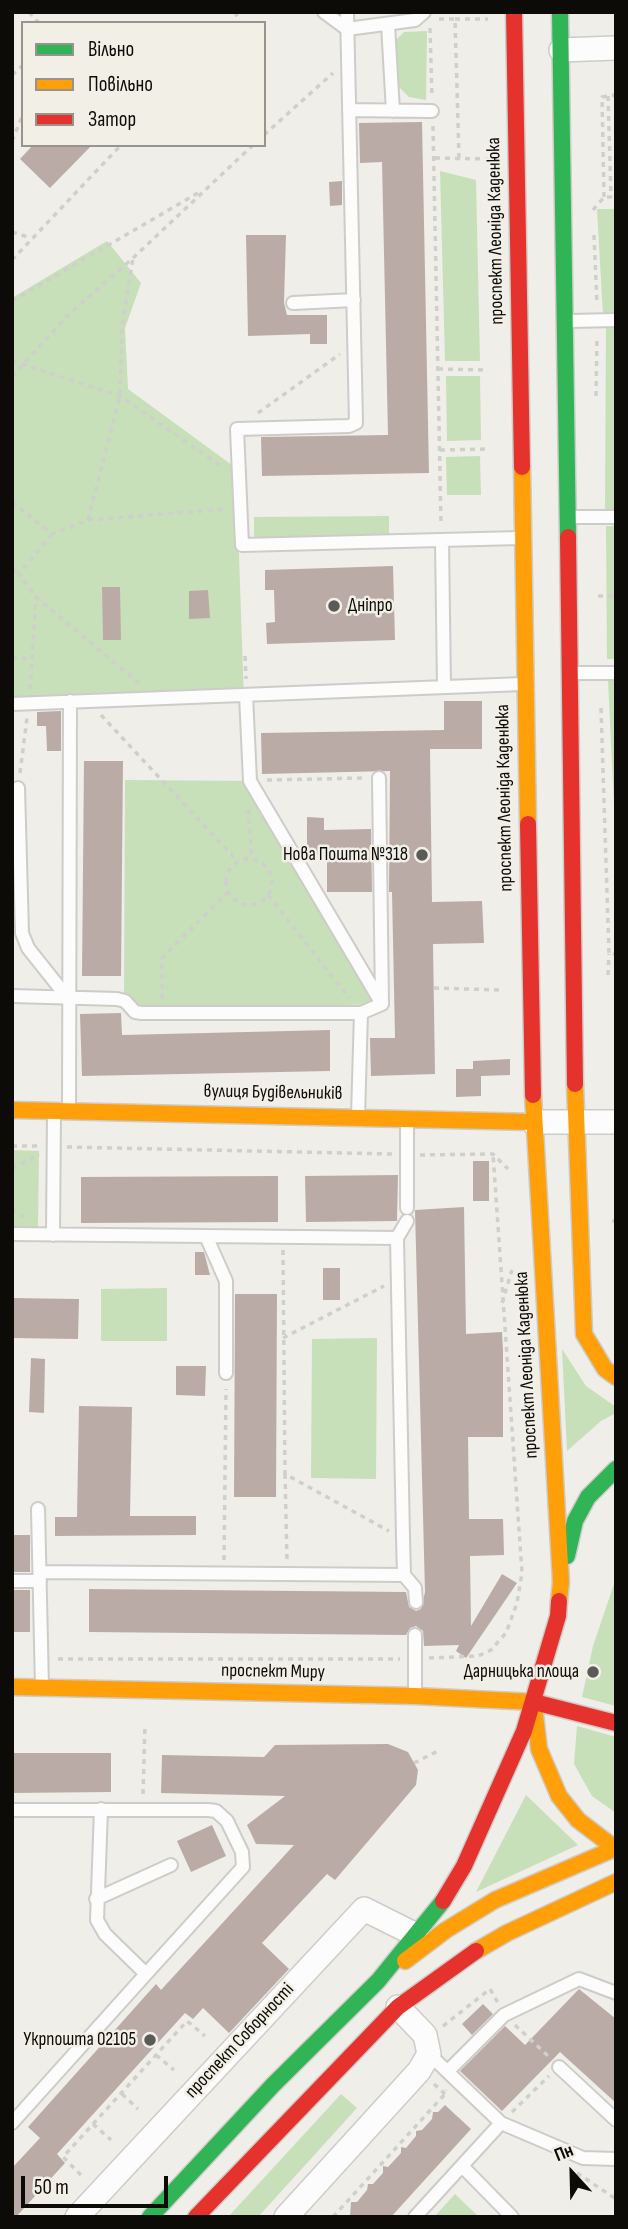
<!DOCTYPE html>
<html>
<head>
<meta charset="utf-8">
<style>
  body { margin:0 }
  #map { position:relative; width:628px; height:2229px; overflow:hidden; background:#efeee9; font-family:"Sofia Sans Condensed",sans-serif }
  canvas { display:block }
  .frame { position:absolute; inset:0; border:14px solid #0c0b08; pointer-events:none }
  .legend { position:absolute; left:21px; top:21px; width:245px; height:126px; box-sizing:border-box; background:#f2f0e6; border:2px solid #96948d; margin:0; padding:9px 12px; list-style:none; font-size:21px; color:#0c0b08 }
  .legend li { display:flex; align-items:center; gap:14px; height:35px }
  .legend b { width:35px; border:2px solid #96948d }
  .north { position:absolute; left:537px; top:2138px; width:70px; height:70px; -webkit-text-stroke:5px #f2f0e6; paint-order:stroke; rotate:338deg; font-size:19px; font-weight:700; line-height:28px; text-align:center; color:#0c0b08 }
  .north::after { content:''; display:block; margin:auto; width:24px; height:32px; background:#0c0b08; clip-path:polygon(50% 0,100% 100%,50% 72%,0 100%) }
  .scale { position:absolute; left:21px; top:2176px; width:147px; height:32px; box-sizing:border-box; border:4px solid #0c0b08; border-top:0; padding-left:9px; font-size:21px; line-height:24px; white-space:nowrap; color:#0c0b08; -webkit-text-stroke:5px #f2f0e6; paint-order:stroke }
</style>
</head>
<body>
<div id="map">
<canvas width="628" height="2229"></canvas>
<div class="frame"></div>
<ul class="legend">
<li><b style="height:9px;background:#30b455"></b>Вільно</li>
<li><b style="height:9px;background:#ff9f0a"></b>Повільно</li>
<li><b style="height:9px;background:#e5322d"></b>Затор</li>
</ul>
<div class="north">Пн</div>
<div class="scale">50 m</div>
</div>
<script>
const context = document.querySelector('canvas').getContext('2d');
context.lineJoin = 'round';
function fillPath(path, color) { context.fillStyle = color; context.fill(path, 'evenodd'); }
const shape = rows => new Path2D(rows.map(r => 'M' + r).join(''));
function stroke(path, color, width, dash) { context.strokeStyle = color; context.lineWidth = width; context.lineCap = dash ? 'butt' : 'round'; context.setLineDash(dash || []); context.stroke(path); }
function drawText(font, color, halo, rows, align = 'center') {
  context.font = font + ' "Sofia Sans Condensed",sans-serif'; context.lineWidth = 5; context.setLineDash([]); context.textBaseline = 'middle'; context.strokeStyle = halo; context.fillStyle = color; for (const [text, x, y, turn = 0] of rows) {
    context.save(); context.translate(x, y); context.rotate((+turn || 0) * Math.PI / 180); context.textAlign = isNaN(turn) ? turn : align; if (halo) context.strokeText(text, 0, 0); context.fillText(text, 0, 0); context.restore();
  }
}
fillPath(shape([
  [427,31,426,100,409,97,397,85,394,42,404,32],
  [440,171,476,180,480,361,445,361],
  [597,209,616,209,616,314,603,315],
  [107,241,141,283,125,328,128,389,236,468,244,701,12,701,12,298],
  [606,324,616,324,616,512,605,513],
  [446,376,480,376,481,440,447,441],
  [480,456,481,495,447,495,446,457],
  [389,516,389,537,254,537,254,517],
  [606,526,616,526,616,659,607,659],
  [616,679,616,848,608,680],
  [125,780,255,781,378,1004,137,1011,124,999],
  [12,1150,39,1151,38,1229,12,1229],
  [167,1288,167,1341,101,1341,101,1289],
  [377,1338,376,1479,311,1478,312,1339],
  [562,1349,586,1386,616,1407,616,1413,601,1421,567,1451],
  [616,1578,616,1706,582,1697,593,1646],
  [577,1726,616,1737,616,1813,592,1796,574,1764],
  [526,1795,578,1845,476,1892],
  [341,2094,357,2108,258,2217,228,2217],
  [455,2194,479,2217,434,2217]
]), '#c7e0b9');
fillPath(shape([
  [422,122,429,473,262,476,261,437,388,435,382,162,360,163,359,123],
  [33,145,92,145,50,188,20,159],
  [342,181,342,205,330,206,329,182],
  [246,235,286,235,284,303,287,315,327,315,327,344,310,344,310,334,248,336],
  [393,566,395,640,267,644,266,623,275,622,274,590,265,590,265,570],
  [102,587,120,587,121,640,103,640],
  [208,590,210,618,189,619,189,591],
  [444,701,482,701,482,749,430,749,432,902,482,901,484,943,433,944,435,1074,371,1076,370,1038,395,1038,392,892,389,892,390,771,262,774,261,733,444,730],
  [61,711,61,751,47,751,46,726,37,726,37,712],
  [84,761,123,761,121,976,82,976],
  [307,817,324,818,324,830,371,829,372,892,327,892,327,855,307,855],
  [121,1013,122,1035,330,1030,330,1071,82,1076,80,1014],
  [510,1059,510,1075,481,1076,481,1096,456,1097,456,1069,473,1069,473,1061],
  [473,1161,489,1161,489,1201,473,1201],
  [398,1175,397,1221,306,1222,305,1176],
  [278,1176,278,1222,81,1223,81,1177],
  [464,1207,466,1334,502,1332,503,1351,503,1437,468,1437,469,1519,503,1519,504,1555,470,1556,471,1626,502,1574,517,1583,466,1658,456,1651,459,1645,424,1646,423,1631,416,1626,410,1628,406,1635,89,1632,89,1589,406,1592,409,1607,416,1611,421,1609,425,1592,415,1210],
  [195,1252,204,1252,210,1275,195,1275],
  [323,1268,340,1268,340,1300,323,1300],
  [235,1294,277,1294,276,1497,234,1497],
  [12,1298,79,1299,78,1339,12,1338],
  [31,1358,45,1359,44,1413,29,1412],
  [176,1366,206,1366,205,1396,176,1395],
  [79,1406,132,1407,130,1516,196,1516,196,1535,55,1536,55,1517,77,1517],
  [12,1535,30,1535,30,1572,12,1572],
  [12,1590,30,1590,30,1632,12,1632],
  [388,1744,408,1752,418,1770,416,1785,335,1880,327,1874,262,1943,289,1969,229,2033,203,2008,193,2019,185,2013,57,2154,65,2163,16,2217,12,2217,12,2168,40,2138,28,2127,156,1984,161,1990,294,1845,256,1844,247,1825,285,1796,161,1793,162,1755,264,1757,275,1745],
  [12,1753,111,1753,111,1792,12,1793],
  [212,1825,226,1856,191,1872,177,1841],
  [579,1989,616,2019,616,2103,560,2052,502,2111,460,2071,505,2026,525,2045],
  [483,2004,493,2014,472,2035,462,2024],
  [445,2105,471,2129,391,2217,350,2217,351,2202,357,2202,367,2190,368,2184,373,2184,383,2173,383,2166,388,2167,401,2153,401,2147,406,2148,416,2136,416,2131,422,2130,432,2119,433,2112,438,2112]
]), '#bbaba7');
const lane = shape([
  [324,12,347,29,415,20,424,12],
  [347,12,356,423,349,426,237,429,242,545,520,538],
  [388,25,393,111],
  [349,110,432,111],
  [293,303,354,300],
  [570,321,616,320],
  [572,517,616,517],
  [442,541,444,687],
  [574,673,616,673],
  [12,704,523,684],
  [379,778,382,1004],
  [18,788,22,933,28,948,67,997],
  [12,996,117,999,125,1001,135,1012,142,1013,361,1013,382,1004,250,781,246,695],
  [69,1110,70,701],
  [358,1116,361,1013],
  [407,1121,407,1208],
  [407,1221,397,1238,403,1538,404,1575,415,1588,416,1602],
  [12,1234,397,1238],
  [53,1235,54,1113],
  [206,1236,226,1281,226,1373],
  [38,1509,42,1688],
  [40,1572,404,1575],
  [12,1581,40,1581],
  [415,1694,415,1635],
  [12,1810,208,1810,216,1811,227,1821,242,1852,243,1867,146,1974],
  [96,1899,171,1865],
  [429,2054,501,2123,583,2158,616,2159],
  [559,2067,616,2120],
  [448,2071,504,2015,579,1979,616,1993],
  [12,2123,146,1974,105,1934,97,1920,101,1809],
  [462,2166,512,2217],
  [415,2217,501,2123]
]);
const street = shape([
  [561,50,616,48],
  [533,1122,616,1122],
  [77,2217,364,1909,416,1935],
  [286,2217,419,2071,429,2054,425,2035,398,2007]
]);
const fast = shape([
  [560,12,568,537],
  [567,1556,575,1521,588,1497,616,1469],
  [150,2217,273,2085,378,1981,443,1901]
]);
const slow = shape([
  [522,467,528,824],
  [575,1084,584,1334,605,1369,616,1377],
  [533,1095,561,1582,559,1601],
  [12,1110,533,1122],
  [12,1687,415,1696,534,1702],
  [534,1707,539,1749,559,1796,578,1820,616,1849],
  [476,1951,507,1933,616,1882],
  [405,1961,446,1930,495,1900,616,1848]
]);
const jam = shape([
  [514,12,522,467],
  [568,537,575,1084],
  [528,824,533,1095],
  [534,1702,616,1723],
  [443,1901,464,1866,524,1731,558,1616,559,1601],
  [196,2217,398,2007,476,1951]
]);
stroke(lane, '#cdccc8', 16);
stroke(street, '#cdccc8', 26);
stroke(fast, '#cdccc8', 19);
stroke(slow, '#cdccc8', 19);
stroke(jam, '#cdccc8', 19);
stroke(shape([
  [29,12,39,23],
  [235,12,240,23],
  [439,19,455,19,459,158],
  [455,19,488,19],
  [430,28,432,98],
  [12,75,23,65],
  [608,96,611,197],
  [433,126,441,524],
  [264,135,333,73],
  [12,141,23,114],
  [435,158,488,159],
  [604,197,602,97,616,95],
  [593,210,604,197,616,197],
  [12,232,31,238],
  [594,235,597,305],
  [12,260,121,145],
  [12,301,198,193],
  [12,361,120,396,224,468],
  [438,369,487,370],
  [12,377,67,316,133,258,253,145],
  [596,396,597,337],
  [258,413,340,354],
  [440,450,490,449],
  [12,502,52,534,88,520,227,509],
  [88,520,120,396,122,327,133,258],
  [52,534,19,574,36,597,139,683],
  [12,569,19,574],
  [598,596,616,596],
  [245,656,246,679],
  [12,658,31,659],
  [30,689,36,597],
  [601,708,609,954,616,954],
  [101,715,238,862],
  [20,773,27,718],
  [267,780,365,778],
  [248,809,252,859],
  '226 882a23 23 0 1 1 46 0a23 23 0 1 1-46 0Z',
  [268,895,349,998],
  [608,975,609,954],
  [434,988,501,990],
  [162,999,162,958,228,892],
  [12,1146,38,1146],
  [67,1147,392,1154],
  [420,1155,493,1154,508,1169],
  [12,1169,39,1154],
  [12,1209,25,1218],
  [612,1221,616,1221],
  [283,1250,285,1474,389,1531],
  [502,1303,512,1270],
  [283,1338,384,1286],
  [285,1474,287,1560],
  [224,1560,226,1389],
  [429,1658,478,1656,491,1650,506,1633,517,1603,522,1573,493,1154],
  [58,1659,400,1659],
  [414,1763,438,1751],
  [143,1794,145,1724],
  [515,2025,548,2056],
  [443,2026,490,1989,498,2003],
  [156,2055,174,2070],
  [434,2084,445,2094],
  [122,2094,138,2109],
  [512,2112,549,2076],
  [93,2124,111,2140],
  [577,2173,616,2199],
  [81,2175,63,2157,187,2021,205,2036],
  [333,2217,445,2094,446,2090]
]), '#cfcfcc', 3.5, [5, 5]);
stroke(lane, '#fdfcfc', 12);
stroke(street, '#fdfcfc', 23);
stroke(fast, '#30b455', 16);
stroke(slow, '#ff9f0a', 16);
stroke(jam, '#e5322d', 16);
for (const [x, y, r, color] of [
  [334,606,7,"#5b5a57"],
  [422,855,7,"#5b5a57"],
  [593,1672,7,"#5b5a57"],
  [150,2040,7,"#5b5a57"]
]) { const dot = new Path2D(); dot.arc(x, y, r, 0, 2 * Math.PI); context.fillStyle = color; context.fill(dot); stroke(dot, '#f2f0e6', 2.5); }
drawText('19px', '#0c0b08', '#f2f0e6', [
  ["проспект Леоніда Каденюка",496,231,-91],
  ["проспект Леоніда Каденюка",505,798,-91],
  ["вулиця Будівельників",273,1093,1],
  ["проспект Леоніда Каденюка",527,1365,-93],
  ["проспект Миру",273,1672,1],
  ["проспект Соборності",240,2041,-47]
]);
drawText('19px', '#0c0b08', '#f2f0e6', [
  ["Дніпро",348,606,"left"],
  ["Нова Пошта №318",408,855],
  ["Дарницька площа",579,1672],
  ["Укрпошта 02105",136,2040]
], 'right');
</script>
</body>
</html>
